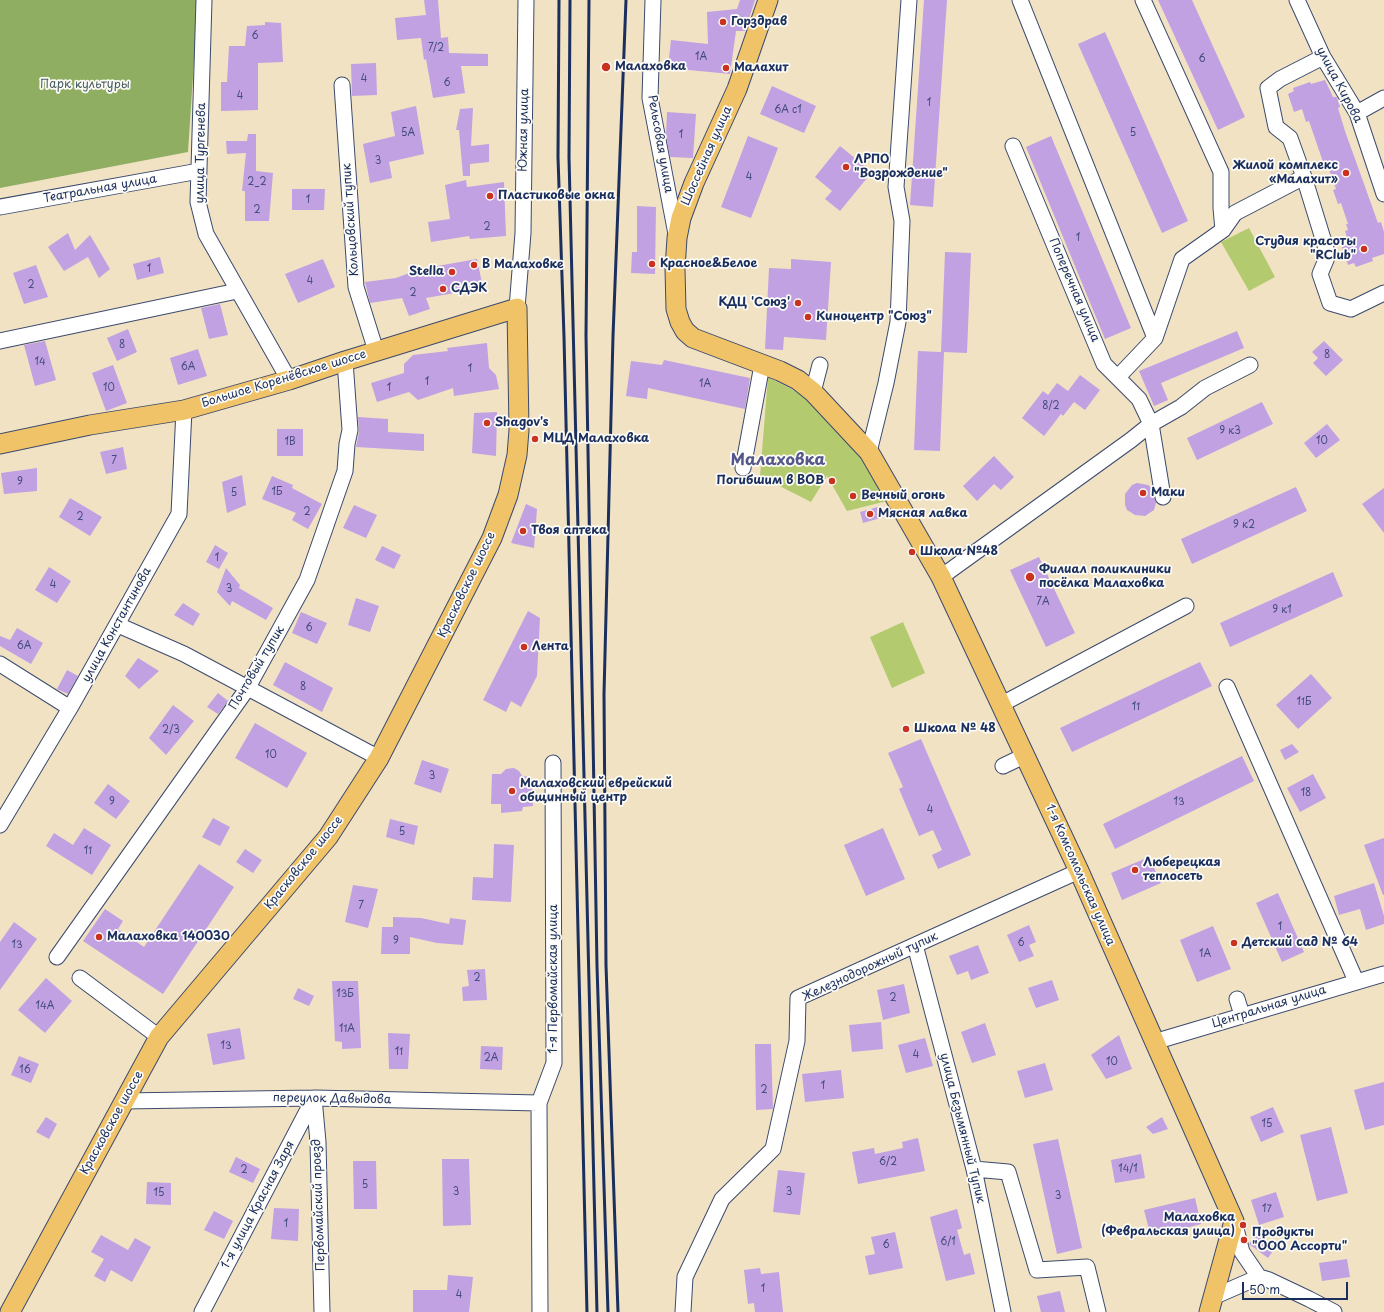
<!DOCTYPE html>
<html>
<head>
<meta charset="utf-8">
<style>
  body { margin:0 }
  #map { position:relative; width:1384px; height:1312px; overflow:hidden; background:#f1e2c4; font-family:"Playpen Sans",sans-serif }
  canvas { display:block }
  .scale { position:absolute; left:1242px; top:1282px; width:106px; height:18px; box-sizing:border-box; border:2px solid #1b2f5e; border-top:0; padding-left:5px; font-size:12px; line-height:14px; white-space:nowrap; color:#1b2f5e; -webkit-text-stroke:3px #fdfcf7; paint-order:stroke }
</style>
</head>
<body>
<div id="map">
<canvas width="1384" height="1312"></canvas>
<div class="scale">50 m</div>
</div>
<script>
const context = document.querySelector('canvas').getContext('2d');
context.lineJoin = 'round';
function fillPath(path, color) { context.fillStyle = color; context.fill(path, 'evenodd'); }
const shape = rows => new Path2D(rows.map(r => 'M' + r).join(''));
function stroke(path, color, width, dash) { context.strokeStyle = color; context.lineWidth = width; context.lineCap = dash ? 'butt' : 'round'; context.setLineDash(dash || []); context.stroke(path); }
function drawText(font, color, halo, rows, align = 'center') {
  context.font = font + ' "Playpen Sans",sans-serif'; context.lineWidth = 3.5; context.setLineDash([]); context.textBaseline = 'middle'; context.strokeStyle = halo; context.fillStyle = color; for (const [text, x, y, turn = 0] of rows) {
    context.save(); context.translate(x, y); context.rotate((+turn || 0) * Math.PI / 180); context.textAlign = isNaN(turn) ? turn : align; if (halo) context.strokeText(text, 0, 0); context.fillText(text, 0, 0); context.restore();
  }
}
fillPath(shape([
  [1249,228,1275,277,1249,291,1221,242],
  [768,377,805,396,863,454,891,500,847,511,827,476,811,502,760,476],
  [903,622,925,673,892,688,870,637]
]), '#b4ca6e');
fillPath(shape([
  [0,0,198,0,188,152,0,188]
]), '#8fae61');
fillPath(shape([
  [424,0,438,0,441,38,448,37,449,53,488,54,488,66,461,66,465,93,433,98,426,59,424,60,421,38,397,40,395,18,426,15],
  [740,0,755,0,745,31,736,31,730,74,668,68,671,40,708,44,707,12,737,9],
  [924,0,947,0,933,207,910,205],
  [1158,0,1192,0,1245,117,1218,130],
  [265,22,281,23,283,62,258,63,258,110,221,111,221,82,227,82,229,46,245,46,247,26,265,25],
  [1105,32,1188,221,1162,233,1078,44],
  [376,63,377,95,352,96,351,64],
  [1325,80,1333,97,1337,97,1340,107,1338,108,1345,131,1378,223,1381,222,1384,232,1384,254,1372,258,1373,261,1356,267,1354,263,1348,265,1342,247,1349,244,1345,231,1348,230,1346,224,1348,224,1341,203,1338,204,1333,190,1336,189,1326,161,1323,162,1309,121,1306,122,1302,109,1294,112,1288,94,1294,91,1293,88,1310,82,1311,84],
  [772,86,816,106,804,133,760,114],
  [416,106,424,154,389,162,392,178,370,183,363,144,395,136,391,112],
  [473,108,471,146,489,144,489,162,470,164,470,176,463,176,459,130,456,130,460,109],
  [667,112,696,114,693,158,670,157,666,135],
  [248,134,256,134,256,171,273,173,269,221,245,221,245,191,242,191,246,153,227,154,226,141,247,141],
  [748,136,778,148,751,218,721,207],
  [1051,136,1131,328,1105,339,1026,147],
  [840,146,872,172,840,211,825,199,832,191,815,177],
  [466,180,467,187,504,182,506,236,470,239,469,236,431,242,428,222,450,219,445,185],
  [292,189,325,189,324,210,292,210],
  [637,206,656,207,655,274,631,273,632,252,637,252],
  [68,233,75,250,90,235,110,269,99,278,88,257,64,271,48,247],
  [945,252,971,253,967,353,944,352,940,451,914,450,918,351,941,352],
  [160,257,164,273,137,280,133,264],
  [323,259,335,287,298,303,285,274],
  [477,259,483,288,426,298,430,309,409,316,402,298,370,303,365,282,396,278,420,269],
  [791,259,831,262,826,340,784,337,783,350,765,349,769,268,791,269],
  [36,265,48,297,24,304,13,273],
  [220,304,228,335,209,339,201,308],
  [128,329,137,352,117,361,107,338],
  [1237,331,1244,348,1161,383,1168,400,1154,406,1139,371],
  [45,341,56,380,35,386,24,345],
  [1324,341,1343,360,1326,376,1313,363,1318,358,1312,352],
  [487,343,489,368,496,375,499,389,454,396,453,388,418,400,409,392,377,402,371,383,404,373,404,364,413,355,448,351,447,348],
  [198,349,207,376,178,385,170,358],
  [664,360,750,378,745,409,648,388,647,399,626,396,631,361,662,365],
  [113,365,127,403,106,411,92,373],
  [1080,375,1100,390,1085,410,1074,402,1063,416,1061,414,1044,436,1022,418,1043,391,1048,395,1057,383,1068,391],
  [1262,402,1273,424,1197,460,1187,438],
  [497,412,496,456,472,453,474,413],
  [358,417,388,419,388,432,424,434,424,451,356,447,359,432],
  [1327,424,1340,440,1316,458,1304,443],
  [277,429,303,429,303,456,277,456],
  [123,447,127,469,106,474,100,452],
  [994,456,1014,477,1001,490,994,484,977,501,963,486],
  [37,468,37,491,4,494,1,473],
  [242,475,246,505,227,513,222,482],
  [272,476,293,485,292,488,322,504,308,529,292,520,296,513,262,499],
  [1137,483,1148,485,1152,488,1156,503,1154,510,1145,516,1135,515,1127,510,1125,505,1125,494,1132,485],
  [1296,487,1307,511,1192,564,1181,539],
  [1384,488,1384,533,1362,504],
  [70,498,102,517,90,536,59,517],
  [526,504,537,509,534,548,511,543],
  [354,505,377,515,366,538,343,528],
  [881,506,884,517,863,523,860,512],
  [215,545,228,553,219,569,206,562],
  [382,546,401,555,394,569,375,560],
  [1039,557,1075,633,1046,647,1010,570],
  [49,567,71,581,57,603,35,590],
  [226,568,240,585,239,588,273,608,266,620,232,601,230,606,217,592],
  [1333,572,1343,596,1230,647,1220,623],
  [356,598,379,606,370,632,348,625],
  [183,603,200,614,193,626,174,615],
  [528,611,540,618,537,676,521,707,511,701,506,712,483,700],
  [301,612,327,623,317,644,292,633],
  [17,628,43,643,31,664,0,646,0,636,10,640],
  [138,658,159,671,139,689,125,676],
  [285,662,333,688,322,712,273,685],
  [1200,662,1212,686,1072,752,1060,728],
  [67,670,78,676,68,694,57,689],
  [1311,674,1332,698,1298,729,1276,705],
  [218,693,228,701,218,714,207,707],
  [173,705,194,721,166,755,149,738],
  [255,723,307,753,287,788,235,758],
  [921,739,971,855,938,869,932,855,942,850,933,830,919,836,899,789,903,787,888,753],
  [1292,744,1299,752,1285,760,1280,750],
  [1242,756,1254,781,1115,849,1103,824],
  [422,760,449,769,441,793,414,784],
  [514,768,519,771,522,776,532,777,533,806,523,807,522,811,501,813,501,804,491,804,492,774,501,774,506,769],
  [1313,774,1326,798,1300,812,1287,788],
  [108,784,130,801,116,819,94,803],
  [213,818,230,827,220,846,202,837],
  [390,819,418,826,414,845,386,837],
  [84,828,111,845,92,875,46,846,54,833,73,845],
  [883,828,905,879,866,896,844,845],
  [1384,838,1384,895,1383,895,1364,845],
  [494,844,514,845,511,902,472,900,473,877,493,878],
  [245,849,262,860,253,873,236,862],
  [1149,857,1161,883,1122,900,1111,873],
  [199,864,234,887,163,994,83,941,105,909,123,921,118,929,144,947],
  [1374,883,1384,916,1384,924,1366,930,1360,909,1339,915,1334,896],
  [353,885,378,889,368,928,345,922],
  [1278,893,1304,952,1282,962,1256,903],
  [393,917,421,918,449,924,450,918,466,920,463,945,437,943,410,937,410,954,381,954,382,927,393,927],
  [14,922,37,939,0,990,0,942],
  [1029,925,1036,942,1029,945,1034,956,1019,962,1007,935],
  [1213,926,1231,969,1197,982,1180,940],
  [978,945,989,973,971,980,968,971,957,975,949,956],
  [485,969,487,1000,463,1001,462,987,469,986,467,970],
  [46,978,72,1001,45,1033,18,1010],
  [1052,980,1059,1000,1036,1008,1028,988],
  [332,981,358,981,361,1048,342,1049,342,1042,335,1041],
  [904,984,910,1013,883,1020,877,990],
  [298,988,314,996,309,1006,293,999],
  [881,1022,883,1049,852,1052,849,1025],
  [985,1023,996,1055,972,1063,961,1032],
  [240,1028,245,1059,213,1065,207,1034],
  [388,1033,410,1034,408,1069,389,1069],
  [1119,1035,1132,1069,1106,1079,1091,1055],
  [925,1038,933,1066,906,1073,898,1045],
  [755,1044,771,1044,773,1109,756,1110],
  [481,1046,503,1047,502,1070,480,1069],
  [19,1056,39,1064,31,1083,11,1075],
  [1045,1063,1053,1090,1025,1098,1017,1071],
  [841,1070,844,1098,805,1102,802,1074],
  [1384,1082,1384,1125,1365,1130,1354,1090],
  [1273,1107,1284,1132,1261,1142,1250,1117],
  [46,1117,57,1124,49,1139,36,1132],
  [1162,1117,1168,1129,1153,1134,1146,1127],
  [1331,1127,1348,1193,1317,1201,1300,1135],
  [918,1138,925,1171,858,1184,852,1152,874,1148,875,1154,903,1148,902,1142],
  [1058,1139,1082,1248,1057,1254,1033,1144],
  [1141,1154,1145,1178,1115,1183,1111,1160],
  [236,1157,260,1169,253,1183,229,1172],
  [442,1159,469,1159,471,1225,443,1226],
  [353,1161,376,1161,377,1209,354,1209],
  [778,1170,805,1173,800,1215,773,1212],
  [147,1182,171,1183,171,1205,146,1204],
  [1276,1192,1284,1217,1259,1225,1251,1200],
  [1195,1198,1201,1224,1151,1237,1144,1210],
  [274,1208,299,1209,298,1241,271,1239],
  [957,1209,962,1228,957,1230,964,1255,970,1253,975,1274,946,1281,930,1217],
  [214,1211,233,1221,224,1239,204,1230],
  [895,1232,903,1268,869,1275,865,1256,875,1254,871,1237],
  [1256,1234,1275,1248,1268,1258,1249,1244],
  [101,1235,128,1250,135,1238,151,1247,132,1282,111,1270,105,1282,94,1276,104,1259,91,1252],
  [1347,1259,1350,1277,1322,1281,1319,1263],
  [760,1268,761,1274,779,1272,783,1312,755,1312,754,1303,748,1304,744,1270],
  [448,1275,473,1277,469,1312,413,1312,413,1290,447,1290],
  [1060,1291,1065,1312,1041,1312,1037,1296]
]), '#c1a1e2');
const minor = shape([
  [204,0,198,202,206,234,289,380],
  [653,0,650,98,676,234],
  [1020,0,1155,338,1118,377],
  [1143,0,1221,172,1221,208,1223,230,1182,259,1155,338],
  [1297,0,1323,57,1357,113,1384,194],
  [342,85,356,287,376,351],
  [1357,113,1384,98],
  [1013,146,1104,364,1139,399,1151,424,1163,497],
  [1304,177,1290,138,1276,127,1268,88,1280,79,1323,57],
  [0,207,199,171],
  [1223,230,1235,213,1304,177,1328,255,1320,274,1330,303,1351,309,1384,293],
  [517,308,523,233,526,0],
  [0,341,237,291],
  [813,392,820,365],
  [869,452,886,383,898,322,902,221,896,187,909,0],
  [743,468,762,365],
  [941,577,1131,440,1151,424,1181,407,1205,388,1250,365],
  [118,625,184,654,379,758],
  [0,664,70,708],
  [1227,687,1356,981],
  [1002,704,1186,606],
  [1003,766,1026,755],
  [0,825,70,708,179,514,184,410],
  [915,945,974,1169,1003,1312],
  [57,957,247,689,307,580,345,471,347,444,350,430,345,361],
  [80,978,159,1037],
  [1237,999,1242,1015],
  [1154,1042,1384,974],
  [314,1098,318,1142,322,1312],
  [124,1101,314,1098,539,1103],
  [974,1169,1008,1172,1037,1270,1087,1267,1098,1312],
  [1234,1221,1242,1252,1259,1277],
  [1213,1297,1259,1277,1269,1280,1309,1299,1334,1312],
  [202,1312,314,1098],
  [540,1312,539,1103,554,1063,553,763],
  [683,1312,685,1277,722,1199,773,1149,797,1041,798,998,1079,871]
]);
const major = shape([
  [768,0,737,89,694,183,681,218,677,238,675,269,676,309,680,322,685,331,693,338,780,371,798,380,813,392,869,452,941,577,1079,871,1234,1221,1209,1312],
  [0,444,90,425,184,410,289,380,345,361,517,308,519,430,517,455,508,495,492,538,379,758,328,837,159,1037,10,1312]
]);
stroke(minor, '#3b4a6d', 17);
stroke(major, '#3b4a6d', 21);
stroke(minor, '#fff', 15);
stroke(major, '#f1c369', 19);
stroke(shape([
  [559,0,558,157,564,337,587,1312],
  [570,0,569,157,597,1312],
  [589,0,586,336,597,966,608,1312],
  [618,1312,606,965,604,694,613,336,626,0]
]), '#1b2f5e', 3);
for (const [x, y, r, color] of [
  [723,22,4,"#c8321e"],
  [606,67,5,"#c8321e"],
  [726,68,4,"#c8321e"],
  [846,167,4,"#c8321e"],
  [1346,173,4,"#c8321e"],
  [490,196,4,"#c8321e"],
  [1364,249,4,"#c8321e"],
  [652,264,4,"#c8321e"],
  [474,265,4,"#c8321e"],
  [452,272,4,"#c8321e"],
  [443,289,4,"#c8321e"],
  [798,303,4,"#c8321e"],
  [808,317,4,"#c8321e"],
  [487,423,4,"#c8321e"],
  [535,439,4,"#c8321e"],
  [832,481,4,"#c8321e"],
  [1143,493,4,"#c8321e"],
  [853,496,4,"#c8321e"],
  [870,514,4,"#c8321e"],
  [523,531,4,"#c8321e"],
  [912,552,4,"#c8321e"],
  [1030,577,5,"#c8321e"],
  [524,647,4,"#c8321e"],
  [906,729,4,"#c8321e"],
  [512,791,4,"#c8321e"],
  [1135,870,4,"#c8321e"],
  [99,937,4,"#c8321e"],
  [1234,943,4,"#c8321e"],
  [1243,1225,4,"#c8321e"],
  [1244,1240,4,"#c8321e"]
]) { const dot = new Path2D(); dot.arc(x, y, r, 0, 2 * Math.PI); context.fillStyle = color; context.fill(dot); stroke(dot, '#fdfcf7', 1.5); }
drawText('10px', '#444c7f', null, [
  ["6",255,36],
  ["7/2",436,48],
  ["1А",701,57],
  ["6",1202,59],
  ["4",364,79],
  ["6",447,83],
  ["4",240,96],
  ["1",929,103],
  ["6А с1",788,110],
  ["5А",408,133],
  ["5",1133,133],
  ["1",681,135],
  ["3",378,161],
  ["4",749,177],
  ["2_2",257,182],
  ["1",308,200],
  ["2",257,210],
  ["2",487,227],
  ["1",1078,238],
  ["1",149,269],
  ["4",310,281],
  ["2",31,285],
  ["2",413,293],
  ["8",122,345],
  ["8",1327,355],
  ["14",40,362],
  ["6А",188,367],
  ["1",470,369],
  ["1",427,382],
  ["1А",705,384],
  ["10",109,388],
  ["1",389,388],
  ["8/2",1051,406],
  ["9 к3",1230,431],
  ["10",1322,441],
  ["1В",290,442],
  ["7",114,461],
  ["9",20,482],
  ["1Б",277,492],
  ["5",234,493],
  ["2",307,512],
  ["2",80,517],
  ["9 к2",1244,525],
  ["1",217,558],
  ["4",53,585],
  ["3",229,589],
  ["7А",1043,602],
  ["9 к1",1282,610],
  ["6",309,628],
  ["6А",24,646],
  ["8",303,687],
  ["11Б",1304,702],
  ["11",1136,707],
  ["2/3",171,730],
  ["10",271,755],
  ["3",432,776],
  ["18",1306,793],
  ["9",112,802],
  ["13",1179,802],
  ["4",930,810],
  ["5",402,832],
  ["11",88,851],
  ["7",361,906],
  ["1",1280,927],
  ["9",396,941],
  ["6",1021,943],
  ["13",17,945],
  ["1А",1205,954],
  ["2",477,978],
  ["13Б",345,994],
  ["2",893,998],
  ["14А",45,1006],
  ["11А",347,1029],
  ["13",226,1046],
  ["11",399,1052],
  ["4",916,1055],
  ["2А",491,1058],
  ["10",1112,1062],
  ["16",25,1070],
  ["1",823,1086],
  ["2",764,1090],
  ["15",1267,1124],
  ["6/2",888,1162],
  ["14/1",1128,1169],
  ["2",244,1170],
  ["5",365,1185],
  ["3",456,1192],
  ["3",789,1192],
  ["15",159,1193],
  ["3",1058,1196],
  ["17",1267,1209],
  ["1",286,1224],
  ["6/1",948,1242],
  ["6",886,1245],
  ["1",763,1289],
  ["4",459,1295]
]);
drawText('bold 12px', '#1b2f5e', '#fdfcf7', [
  ["Горздрав",731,22],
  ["Малаховка",615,67],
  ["Малахит",734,68],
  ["ЛРПО",854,160],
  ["\"Возрождение\"",854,174],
  ["Жилой комплекс",1338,166,"right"],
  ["«Малахит»",1338,180,"right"],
  ["Пластиковые окна",498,196],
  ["Студия красоты",1356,242,"right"],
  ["\"RClub\"",1356,256,"right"],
  ["Красное&Белое",660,264],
  ["В Малаховке",482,265],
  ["Stella",444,272,"right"],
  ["СДЭК",451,289],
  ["КДЦ 'Союз'",790,303,"right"],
  ["Киноцентр \"Союз\"",816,317],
  ["Shagov's",495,423],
  ["МЦД Малаховка",543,439],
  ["Погибшим в ВОВ",824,481,"right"],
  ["Маки",1151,493],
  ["Вечный огонь",861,496],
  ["Мясная лавка",878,514],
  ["Твоя аптека",531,531],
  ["Школа №48",920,552],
  ["Филиал поликлиники",1039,570],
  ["посёлка Малаховка",1039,584],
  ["Лента",532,647],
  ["Школа № 48",914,729],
  ["Малаховский еврейский",520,784],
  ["общинный центр",520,798],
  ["Люберецкая",1143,863],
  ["теплосеть",1143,877],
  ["Малаховка 140030",107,937],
  ["Детский сад № 64",1242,943],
  ["Малаховка",1235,1218,"right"],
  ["(Февральская улица)",1235,1232,"right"],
  ["Продукты",1252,1233],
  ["\"ООО Ассорти\"",1252,1247]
], 'left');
drawText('12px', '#495e63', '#fdfcf7', [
  ["Парк культуры",85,85]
]);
drawText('12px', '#1b2f5e', '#fdfcf7', [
  ["улица Кирова",1339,85,62],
  ["Южная улица",524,130,-89],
  ["Рельсовая улица",660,144,80],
  ["улица Тургенева",201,153,-89],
  ["Шоссейная улица",707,156,-66],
  ["Театральная улица",100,189,-10],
  ["Кольцовский тупик",351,220,-94],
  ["Поперечная улица",1074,290,67],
  ["Большое Коренёвское шоссе",284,379,-17],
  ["Красковское шоссе",467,585,-64],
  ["улица Константинова",117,625,-61],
  ["Почтовый тупик",257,668,-59],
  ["Красковское шоссе",304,863,-51],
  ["1-я Комсомольская улица",1080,875,66],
  ["Железнодорожный тупик",870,967,-25],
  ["1-я Первомайская улица",554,979,-90],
  ["Центральная улица",1269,1007,-17],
  ["переулок Давыдова",332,1099,1],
  ["Красковское шоссе",112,1123,-61],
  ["улица Безымянный Тупик",962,1128,76],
  ["1-я улица Красная Заря",258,1205,-62],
  ["Первомайский проезд",319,1205,-92]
]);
drawText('bold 16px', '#55578c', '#fdfcf7', [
  ["Малаховка",778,461]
]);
</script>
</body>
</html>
